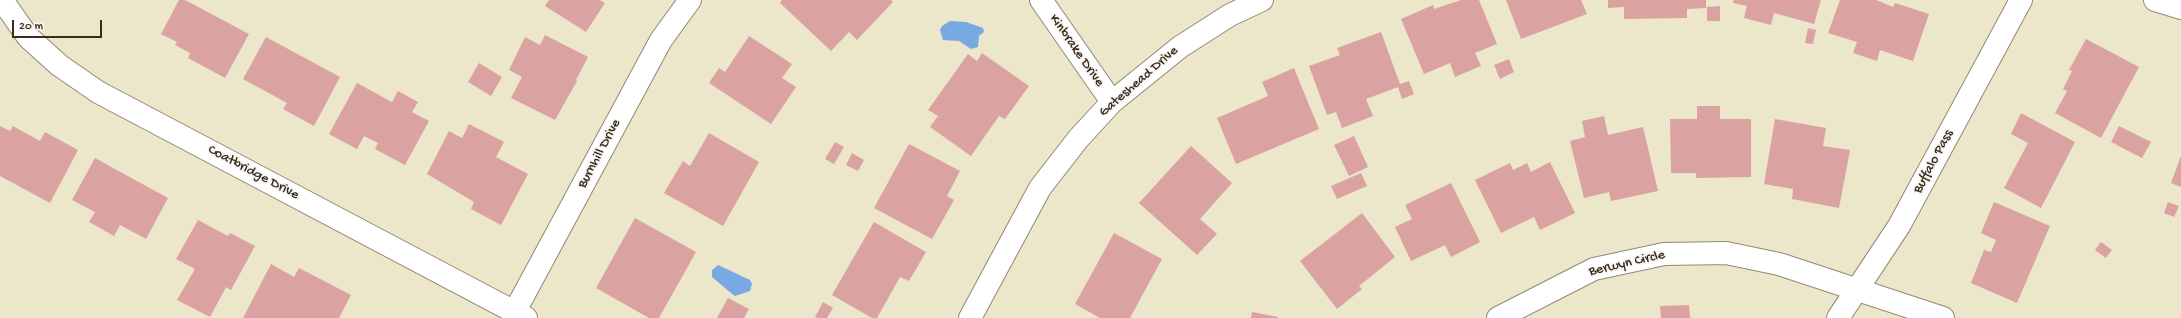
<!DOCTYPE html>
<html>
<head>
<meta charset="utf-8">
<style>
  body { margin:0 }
  #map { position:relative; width:2181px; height:318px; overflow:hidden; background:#ece6ca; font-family:"Gochi Hand",sans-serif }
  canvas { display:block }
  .scale { position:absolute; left:12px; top:20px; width:90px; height:18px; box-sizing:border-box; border:2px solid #3b2a1e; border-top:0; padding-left:5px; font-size:12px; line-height:14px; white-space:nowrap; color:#3b2a1e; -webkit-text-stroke:3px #f6f6f2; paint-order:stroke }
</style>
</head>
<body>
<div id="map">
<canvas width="2181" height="318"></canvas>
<div class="scale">20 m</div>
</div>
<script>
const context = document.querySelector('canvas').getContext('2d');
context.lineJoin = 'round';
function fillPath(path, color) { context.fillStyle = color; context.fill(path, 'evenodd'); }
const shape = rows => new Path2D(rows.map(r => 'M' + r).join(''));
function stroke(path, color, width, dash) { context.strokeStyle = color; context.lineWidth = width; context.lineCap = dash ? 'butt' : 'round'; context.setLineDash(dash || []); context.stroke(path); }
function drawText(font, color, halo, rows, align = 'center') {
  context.font = font + ' "Gochi Hand",sans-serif'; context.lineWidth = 3.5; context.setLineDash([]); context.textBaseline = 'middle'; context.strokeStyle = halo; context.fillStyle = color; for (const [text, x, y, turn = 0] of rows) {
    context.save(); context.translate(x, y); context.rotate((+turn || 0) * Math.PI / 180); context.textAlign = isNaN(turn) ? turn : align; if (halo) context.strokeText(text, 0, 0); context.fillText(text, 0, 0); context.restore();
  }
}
fillPath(shape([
  [950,21,966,22,983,28,984,32,979,36,978,47,971,49,959,41,943,40,940,30,942,26],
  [718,265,750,280,752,284,750,291,735,296,731,293,712,277,712,270]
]), '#78a9e3');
fillPath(shape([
  [179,0,185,0,249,34,225,78,188,58,190,53,175,45,177,42,161,34],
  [549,0,600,0,605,3,586,32,545,6],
  [782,0,891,0,893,2,857,40,849,32,831,51,780,3],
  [1461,0,1479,0,1497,44,1475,53,1481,66,1455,77,1450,63,1424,74,1401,19,1433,5,1434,9],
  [1506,0,1581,0,1587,14,1521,39],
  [1608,0,1706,0,1706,8,1687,9,1687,18,1624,19,1624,7,1608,8],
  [1734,0,1821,0,1814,24,1774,13,1771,25,1744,18,1747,6,1733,3],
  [1840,0,1876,0,1893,7,1895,3,1929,14,1913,61,1880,50,1877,61,1853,53,1857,42,1828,33],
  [1720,6,1720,21,1707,21,1707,7],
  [1808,28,1816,30,1813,44,1805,43],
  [1381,32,1400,84,1409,81,1414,94,1402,99,1398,87,1366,99,1373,116,1342,128,1336,112,1327,115,1309,66,1340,55,1337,48],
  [545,35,588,57,576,80,577,81,555,120,511,98,522,77,509,70,525,37,540,45],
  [749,36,792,64,782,78,796,87,771,124,709,83,719,68,725,72],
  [266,37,340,77,314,126,283,109,287,103,243,79],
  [2086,39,2139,67,2101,138,2055,113,2067,91,2063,89,2072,71,2069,70],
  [982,53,1029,86,1005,119,999,116,971,156,930,127,938,116,928,110,968,54,977,61],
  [1509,59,1514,72,1500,79,1494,65],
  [479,63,502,77,491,96,468,82],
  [1294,68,1319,129,1236,164,1217,118,1268,96,1262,82],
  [357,83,392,102,398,91,418,102,412,112,429,121,405,165,375,149,378,143,364,136,357,149,329,134],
  [1697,106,1720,106,1720,119,1751,119,1751,177,1696,178,1696,173,1671,173,1670,119,1697,119],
  [2021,113,2075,142,2041,208,2004,188,2028,143,2011,134],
  [1604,116,1608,135,1643,127,1658,191,1611,201,1609,192,1584,198,1570,141,1585,137,1582,121],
  [1775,119,1826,128,1823,146,1850,150,1839,208,1792,199,1793,189,1764,184],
  [469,124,504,142,496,157,528,174,501,225,471,209,474,202,427,174,449,131,462,138],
  [0,126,10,131,13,126,40,141,45,132,78,150,50,203,0,176],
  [2119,126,2151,142,2142,158,2111,142],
  [709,133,759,162,723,226,664,193,683,161,690,166],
  [1354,136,1368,167,1349,176,1334,145],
  [835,142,844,147,834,164,825,159],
  [909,144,960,171,947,196,954,200,932,239,874,208],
  [1191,146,1232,183,1200,219,1217,234,1197,255,1139,203],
  [852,153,864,160,858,171,846,165],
  [2181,156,2181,187,2171,183],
  [95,158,168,198,146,239,120,225,114,236,89,222,95,212,72,200],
  [1550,162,1575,213,1540,230,1534,217,1501,233,1475,180,1510,163,1513,170,1527,163,1531,172],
  [1361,173,1367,186,1337,199,1331,186],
  [1451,183,1480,242,1451,257,1445,245,1411,261,1395,227,1412,219,1405,205],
  [1994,202,2050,226,2017,303,1971,283,1984,250,1991,252,1996,240,1981,233],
  [2168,202,2179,206,2174,217,2164,213],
  [1362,213,1395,257,1359,286,1362,289,1337,309,1300,261],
  [635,218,696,252,659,318,649,318,596,288],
  [198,220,228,236,230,233,255,246,231,290,226,287,210,317,177,300,195,269,176,259],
  [874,222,926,252,909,281,900,277,877,318,872,318,832,295],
  [1114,233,1162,259,1130,318,1100,318,1075,304],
  [2101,242,2112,250,2106,258,2095,250],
  [271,264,294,277,299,268,351,295,339,318,243,318],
  [728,298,749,309,744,318,717,318],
  [823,302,833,308,827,318,817,318,815,317],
  [1689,305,1690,318,1661,318,1660,306],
  [1252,312,1278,317,1278,318,1251,318]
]), '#daa3a1');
const minor = shape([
  [2,0,28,37,59,65,98,92,526,318],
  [1041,0,1112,102],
  [2155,0,2181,8],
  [515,311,661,40,690,0],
  [970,318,1040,188,1078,139,1112,102,1180,47,1230,15,1262,0],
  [1498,318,1594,269,1664,254,1726,253,1779,264,1943,318],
  [1838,318,1899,226,2021,0]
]);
stroke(minor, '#948874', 24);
stroke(minor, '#fff', 22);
drawText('14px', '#3b2a1e', '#f6f6f2', [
  ["Kinbrake Drive",1076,51,55],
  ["Gateshead Drive",1139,82,-41],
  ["Burnhill Drive",600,154,-62],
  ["Buffalo Pass",1934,162,-62],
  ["Coatbridge Drive",253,173,28],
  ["Berwyn Circle",1627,264,-13]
]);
</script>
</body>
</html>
